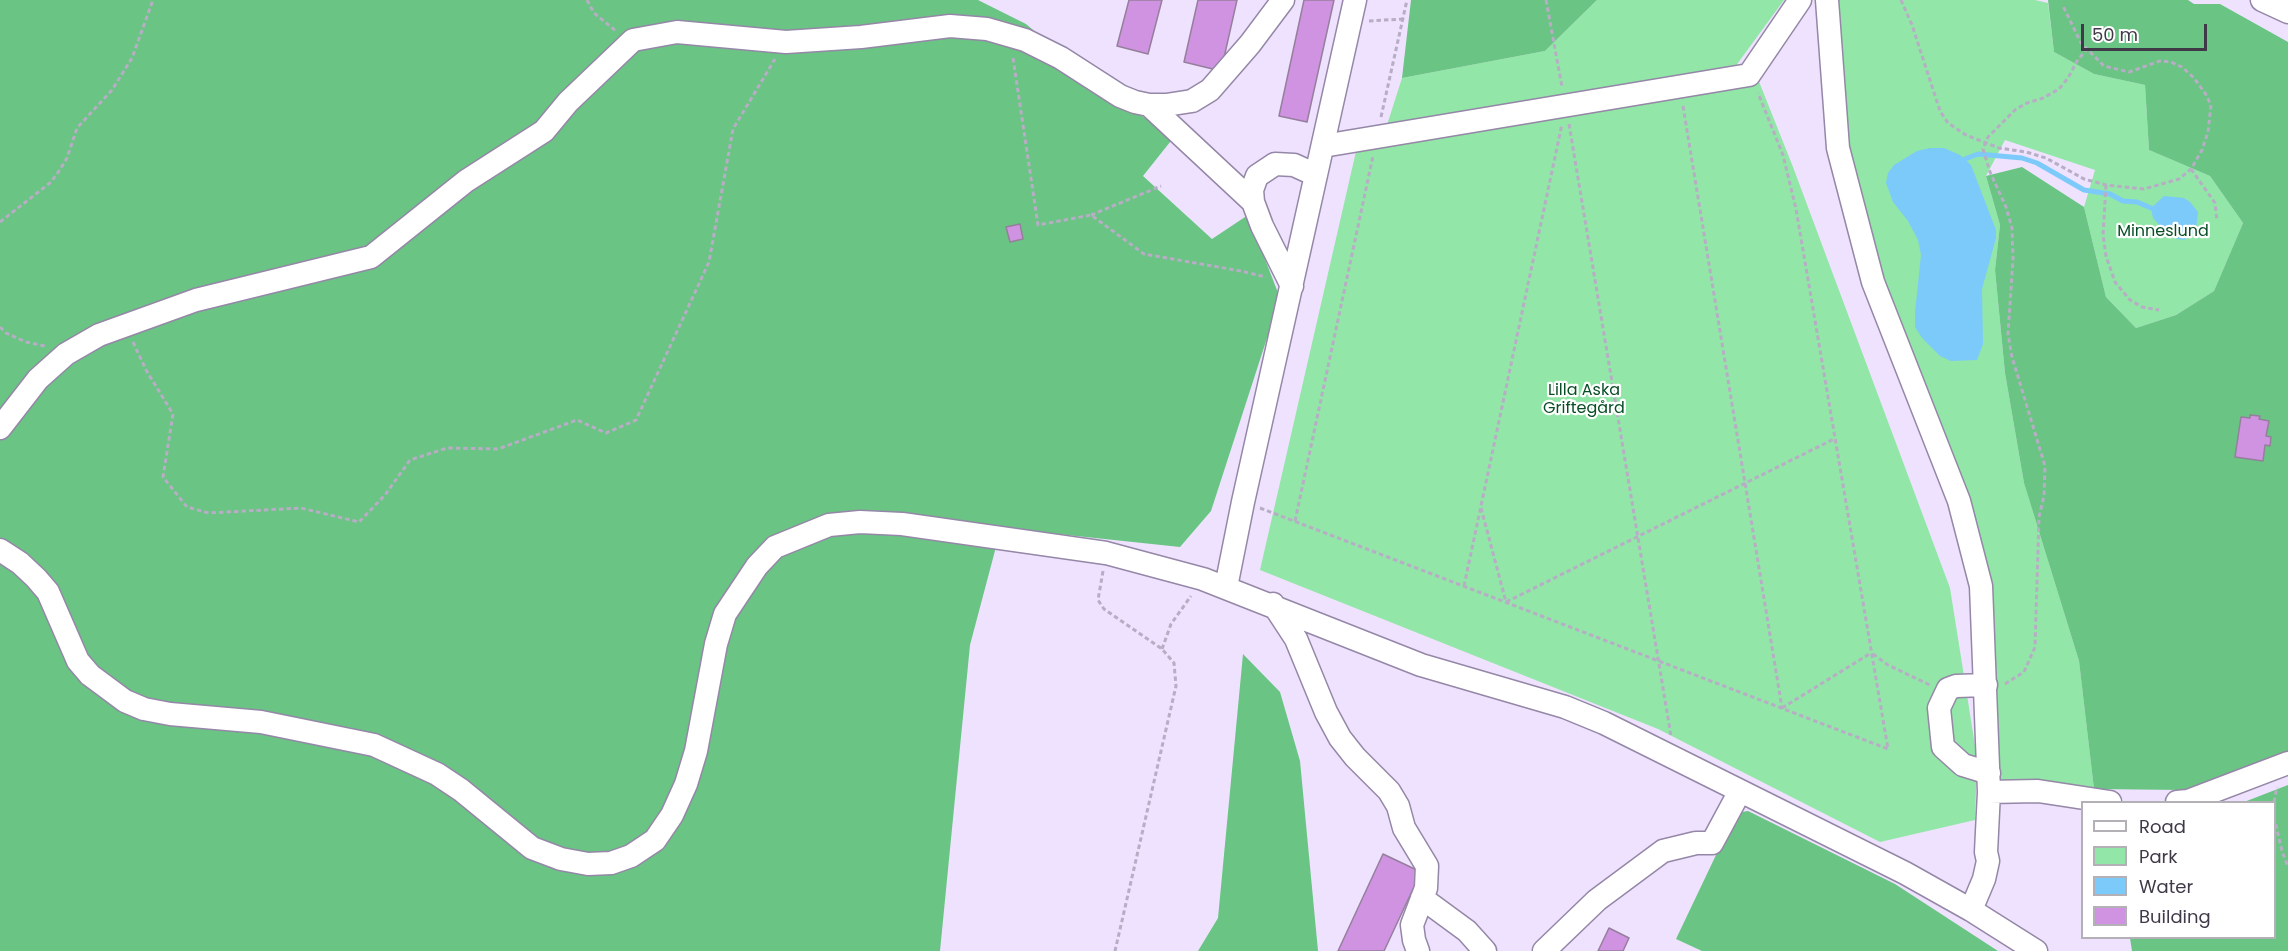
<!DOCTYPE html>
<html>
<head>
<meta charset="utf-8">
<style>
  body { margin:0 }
  #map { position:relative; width:2288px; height:951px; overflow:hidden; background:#eee2fe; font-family:Poppins,sans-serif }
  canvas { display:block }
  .legend { position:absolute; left:2081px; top:801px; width:195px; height:138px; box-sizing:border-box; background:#fff; border:2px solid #b3b0b6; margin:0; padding:8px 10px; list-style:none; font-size:18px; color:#403a48 }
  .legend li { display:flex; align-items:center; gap:12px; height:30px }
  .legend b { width:30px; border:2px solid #b3b0b6 }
  .scale { position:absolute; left:2081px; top:24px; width:126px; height:27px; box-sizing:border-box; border:3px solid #403a48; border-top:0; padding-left:8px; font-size:18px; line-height:21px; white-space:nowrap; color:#403a48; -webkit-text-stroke:4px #fff; paint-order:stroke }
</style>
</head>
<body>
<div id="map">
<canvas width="2288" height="951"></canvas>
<ul class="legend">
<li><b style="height:8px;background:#fff"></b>Road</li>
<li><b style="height:16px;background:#92e6a7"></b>Park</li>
<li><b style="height:16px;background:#7ccafa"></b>Water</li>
<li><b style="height:16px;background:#d093e2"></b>Building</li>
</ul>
<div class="scale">50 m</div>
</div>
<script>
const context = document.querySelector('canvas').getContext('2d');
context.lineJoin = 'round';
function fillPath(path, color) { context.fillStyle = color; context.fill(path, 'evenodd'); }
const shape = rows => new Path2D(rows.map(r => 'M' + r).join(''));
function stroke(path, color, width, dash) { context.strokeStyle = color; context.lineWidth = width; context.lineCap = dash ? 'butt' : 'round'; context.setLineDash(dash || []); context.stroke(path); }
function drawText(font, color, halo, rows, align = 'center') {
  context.font = font + ' Poppins,sans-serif'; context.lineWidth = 4.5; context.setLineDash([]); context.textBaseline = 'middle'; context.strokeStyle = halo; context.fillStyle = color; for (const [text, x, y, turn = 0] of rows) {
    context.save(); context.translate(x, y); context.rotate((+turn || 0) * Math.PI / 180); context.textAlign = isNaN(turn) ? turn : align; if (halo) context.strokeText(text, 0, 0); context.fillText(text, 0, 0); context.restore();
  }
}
fillPath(shape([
  [1597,0,1784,0,1735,67,1387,125,1402,78,1545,51],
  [1835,0,2035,0,2048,3,2054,52,2094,74,2145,85,2149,150,2210,176,2243,223,2214,291,2176,315,2136,328,2106,297,2084,207,2095,170,2005,140,1986,176,2000,225,1995,270,2005,373,2024,483,2079,661,2094,789,1998,782,1988,584,1880,279,1846,142],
  [1758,79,1793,167,1950,588,1977,758,1975,820,1880,842,1658,729,1260,570,1357,147]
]), '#92e6a7');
fillPath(shape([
  [0,0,978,0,1026,24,1116,99,1174,137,1143,176,1212,239,1248,215,1280,298,1211,511,1180,547,1001,528,970,645,940,951,0,951],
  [1411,0,1597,0,1545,51,1402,78],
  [2048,0,2188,0,2194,4,2220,4,2288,42,2288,753,2183,790,2094,789,2079,661,2024,483,2005,373,1995,270,2000,225,1986,176,2022,167,2084,207,2106,297,2136,328,2176,315,2214,291,2243,223,2210,176,2149,150,2145,85,2094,74,2054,52],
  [1243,654,1280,692,1300,761,1318,951,1198,951,1218,918],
  [2288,785,2288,951,2132,951,2130,938,2274,938,2274,802,2244,802],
  [1748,811,1895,884,1998,951,1702,951,1676,939,1736,813]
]), '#6ac483');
fillPath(shape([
  [1930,148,1944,148,1960,155,1971,165,1996,230,1996,238,1982,289,1983,344,1977,360,1951,361,1940,356,1922,338,1915,327,1915,312,1921,255,1918,240,1908,221,1893,202,1886,183,1888,173,1894,165,1917,151],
  [2164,196,2184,198,2190,202,2198,212,2196,230,2190,237,2184,240,2177,239,2161,227,2153,218,2151,208]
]), '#7ccafa');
stroke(shape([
  [1965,159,1978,154,2022,158,2037,163,2084,190,2110,194,2123,201,2137,202,2151,208]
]), '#7ccafa', 5);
const building = shape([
  [1129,0,1162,0,1148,54,1117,46,1129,0],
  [1198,0,1237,0,1221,71,1184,62,1198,0],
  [1304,0,1334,0,1307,122,1279,116,1304,0],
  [1020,224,1023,239,1010,242,1006,227,1020,224],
  [2250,415,2260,416,2259,419,2269,421,2266,436,2271,437,2270,446,2265,445,2263,461,2235,457,2241,417,2250,418,2250,415],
  [1383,854,1421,872,1384,951,1338,951,1383,854],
  [1609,928,1629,938,1623,951,1598,951,1609,928]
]);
fillPath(building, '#d093e2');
stroke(building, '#957f9c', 1.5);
const minor = shape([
  [1827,0,1838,148,1873,282,1959,501,1981,586,1989,792,1986,852,1988,861,1984,879,1971,910],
  [2262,0,2288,12],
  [1149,105,1253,202],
  [1323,146,1749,75,1800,0],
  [1292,286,1262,226,1253,202,1252,190,1257,176,1275,164,1294,165,1316,175],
  [0,428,38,379,66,354,99,335,196,300,371,257,466,181,544,131,568,102,633,40,677,32,786,42,861,37,950,26,987,29,1025,40,1061,58,1120,96,1135,102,1149,105,1166,105,1192,101,1210,90,1250,44,1283,0],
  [0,550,20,563,36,578,48,592,78,661,90,675,125,701,144,709,170,714,261,722,374,745,437,774,461,790,532,848,561,859,588,864,611,863,631,856,655,840,672,815,686,784,696,751,716,644,725,614,757,566,775,547,829,525,860,522,902,524,1106,553,1203,579,1421,665,1565,707,1604,723,1905,873,1971,910,2036,951],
  [1226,587,1243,502,1355,0],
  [1273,604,1296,639,1326,712,1340,738,1355,757,1389,791,1398,806,1404,828,1427,866,1426,888,1412,925,1414,940,1418,951],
  [1986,685,1956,686,1948,689,1939,708,1943,747,1963,765,1989,773],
  [1989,792,2038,791,2110,802],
  [2177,802,2188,801,2288,763],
  [1422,898,1467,931,1485,951],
  [1544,951,1597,900,1663,851,1696,843,1712,843,1740,791]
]);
stroke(minor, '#9587a7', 25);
stroke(shape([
  [587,0,594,13,616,31],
  [1546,0,1562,87],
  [1901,0,1912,25,1940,111,1948,123,1966,135,1999,148,2026,152,2046,158,2084,179,2106,185,2144,189,2179,179,2191,169,2202,150,2208,132,2211,105,2205,93,2194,78,2182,67,2171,62,2160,61,2129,72,2104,66,2081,43,2063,6],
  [1369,21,1403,19],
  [1013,58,1038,225,1091,215,1144,254,1241,271,1266,277],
  [1683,106,1782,708],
  [1381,117,1407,0],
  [1569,124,1671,736],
  [2191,169,2215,203,2217,221],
  [2106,185,2103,235,2106,256,2115,282,2130,300,2142,307,2159,310],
  [1091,215,1161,186],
  [0,222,51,182,59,171,67,158,77,128,112,90,132,58,153,0],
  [0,327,6,333,26,342,45,346],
  [133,342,146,370,173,414,163,477,187,507,209,513,301,508,359,522,385,495,410,460,447,448,498,449,577,420,606,433,636,420,709,262,733,129,775,59],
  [1260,508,1888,749,1796,209,1783,155,1758,93],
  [1481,508,1506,602,1834,439],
  [1295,521,1373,156],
  [1103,571,1098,600,1104,609,1162,649,1174,663,1176,686,1115,951],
  [1464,586,1562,124],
  [1162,649,1171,624,1191,596],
  [1873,654,1888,665,1930,685],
  [2005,684,2024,672,2035,647,2039,517,2044,496,2045,466,2012,357,2008,334,2013,259,2012,228,2006,207,1990,172,1983,149,1988,137,2016,109,2027,103,2043,98,2059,89,2068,78,2077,61,2086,50],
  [1782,708,1871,653],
  [2274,802,2277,787],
  [2274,817,2282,851,2288,867]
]), '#b7adc5', 3, [4.5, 3]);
stroke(minor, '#fff', 22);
drawText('16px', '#084e25', '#fff', [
  ["Minneslund",2163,232],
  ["Lilla Aska",1584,391],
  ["Griftegård",1584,409]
]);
</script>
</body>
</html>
